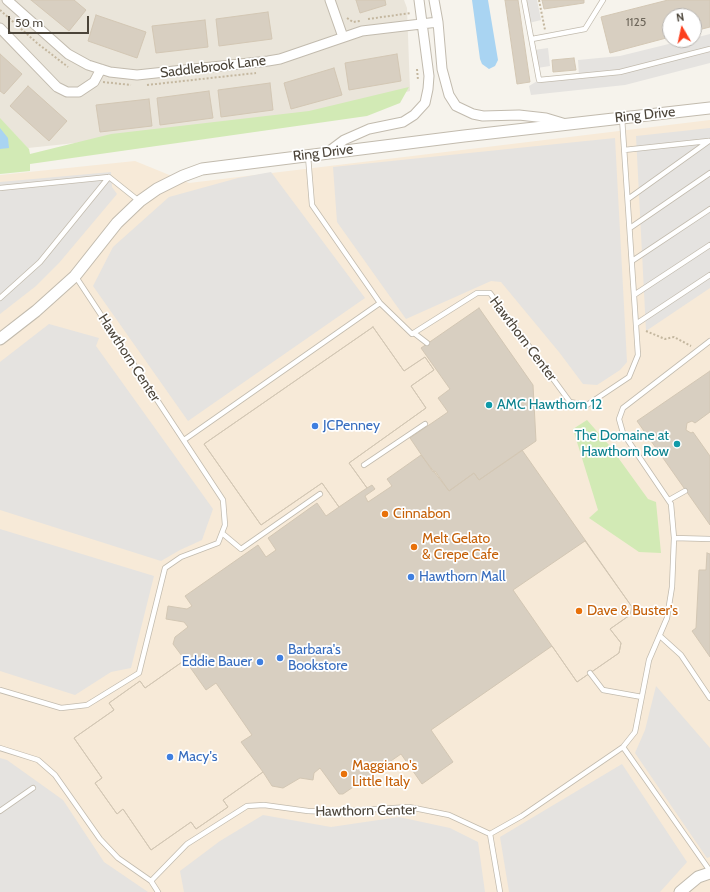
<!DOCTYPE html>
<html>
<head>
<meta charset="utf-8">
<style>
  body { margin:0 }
  #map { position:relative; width:710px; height:892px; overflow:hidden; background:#f6f3ec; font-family:Cabin,sans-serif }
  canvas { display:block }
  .north { position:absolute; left:662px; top:8px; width:40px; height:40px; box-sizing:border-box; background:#fff; border:1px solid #b7b4b0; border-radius:50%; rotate:351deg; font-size:11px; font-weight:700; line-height:16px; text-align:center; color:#4b4439 }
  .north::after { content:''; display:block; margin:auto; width:14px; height:18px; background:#fc3f1d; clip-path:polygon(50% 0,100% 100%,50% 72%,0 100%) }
  .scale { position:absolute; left:8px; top:16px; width:81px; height:18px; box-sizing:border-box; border:2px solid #4b4439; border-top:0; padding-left:5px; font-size:12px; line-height:14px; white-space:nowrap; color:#4b4439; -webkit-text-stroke:3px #fff; paint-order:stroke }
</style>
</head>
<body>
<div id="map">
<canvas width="710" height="892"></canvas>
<div class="north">N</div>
<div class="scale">50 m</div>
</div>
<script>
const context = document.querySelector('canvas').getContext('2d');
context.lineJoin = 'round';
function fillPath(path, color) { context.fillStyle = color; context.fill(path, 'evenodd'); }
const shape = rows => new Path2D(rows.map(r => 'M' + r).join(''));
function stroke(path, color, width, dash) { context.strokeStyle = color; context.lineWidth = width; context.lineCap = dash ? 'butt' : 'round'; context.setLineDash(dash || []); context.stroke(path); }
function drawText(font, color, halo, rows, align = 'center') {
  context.font = font + ' Cabin,sans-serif'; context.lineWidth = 3.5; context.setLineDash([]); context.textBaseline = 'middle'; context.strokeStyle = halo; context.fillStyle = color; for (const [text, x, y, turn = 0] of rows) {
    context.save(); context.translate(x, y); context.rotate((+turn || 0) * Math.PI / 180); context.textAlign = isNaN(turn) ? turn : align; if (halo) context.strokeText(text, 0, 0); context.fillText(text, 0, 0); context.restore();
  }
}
fillPath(shape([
  [0,0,404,0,407,8,410,91,303,119,28,148,0,119]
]), '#eae5da');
fillPath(shape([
  [710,120,710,892,0,892,0,175,135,161,189,183]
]), '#f7ead8');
fillPath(shape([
  [409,87,400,103,367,116,30,164,30,171,0,174,0,118,29,149,30,154,111,134,309,111],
  [587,420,609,445,648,499,656,502,661,553,639,552,589,518,598,510,573,429]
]), '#d2eab5');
fillPath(shape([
  [525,0,537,0,541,20,529,23],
  [710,34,710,63,625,85,531,95,529,86,539,80,579,76,578,60,620,56,685,40,694,40,694,38],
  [548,48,550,66,537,68,534,50],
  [710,128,710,288,646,331,636,136],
  [615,138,627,362,620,370,597,385,583,384,559,352,501,282,491,281,406,319,337,222,333,167],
  [111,172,112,187,117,194,59,263,36,286,0,314,0,182],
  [271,172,365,298,188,421,93,286,113,247,169,197,238,178],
  [49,324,99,338,96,346,213,509,202,540,180,550,161,561,0,510,0,362],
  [0,529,154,576,131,668,111,672,75,695,0,671],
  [656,686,710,748,710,857,707,858,635,753,645,730],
  [0,758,7,760,63,800,104,862,148,892,0,892],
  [622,764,687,862,660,892,509,892,500,837],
  [263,815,331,827,399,817,450,828,478,842,485,892,184,892,180,871,220,841]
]), '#e5e3e0');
fillPath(shape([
  [472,0,488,0,498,60,495,66,489,69,482,64,480,59],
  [0,128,8,138,9,148,0,149]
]), '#a9d4f2');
const building = shape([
  [31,0,74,0,86,10,69,31,31,0],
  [356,0,385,0,386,5,360,13,356,0],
  [505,0,518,0,530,82,517,84,505,0],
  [542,0,584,0,584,3,544,9,542,0],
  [668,0,710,0,710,27,694,31,694,16,670,16,670,37,610,53,601,17,668,0],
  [268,12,272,39,219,46,216,19,268,12],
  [96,15,146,32,137,58,88,41,96,15],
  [205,20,208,47,156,53,152,26,205,20],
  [0,54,22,74,4,94,0,91,0,54],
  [397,54,401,81,349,90,345,63,397,54],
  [574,58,576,70,553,72,552,60,574,58],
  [334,68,342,95,291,109,284,83,334,68],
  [270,83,273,110,221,117,218,90,270,83],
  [28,86,67,121,49,141,10,106,28,86],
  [209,91,213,118,160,125,157,98,209,91],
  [149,99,152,126,100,132,96,105,149,99],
  [479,308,533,385,536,441,479,480,474,473,449,491,435,471,433,472,410,438,448,412,438,398,450,389,421,348,479,308],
  [373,327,404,371,425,357,434,370,411,386,426,408,349,463,367,488,372,485,375,489,365,496,368,502,392,486,387,479,421,455,449,491,474,473,479,480,522,450,632,607,630,615,610,629,621,643,619,653,577,682,552,646,431,730,453,762,422,784,401,754,343,794,339,794,320,768,314,773,313,780,300,778,283,788,272,786,263,772,223,800,228,807,196,829,191,822,151,850,123,809,117,814,95,783,102,778,74,738,114,710,109,703,140,681,145,688,185,660,173,644,175,637,188,627,184,622,166,619,168,606,187,609,192,606,185,596,258,545,266,557,276,550,268,538,317,503,326,516,339,507,322,483,261,525,204,444,373,327],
  [373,327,404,371,425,357,434,370,411,386,426,408,349,463,367,488,361,492,339,507,322,483,261,525,204,444,373,327],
  [710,371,710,412,695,423,692,421,687,423,686,430,691,433,693,432,710,456,710,525,637,421,710,371],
  [585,541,632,607,630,615,610,629,621,643,619,653,577,682,513,590,585,541],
  [707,553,710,554,710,657,692,631,696,628,699,570,706,570,707,553],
  [185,660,206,690,216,683,252,735,241,742,263,772,223,800,228,807,196,829,191,822,151,850,123,809,117,814,95,783,102,778,74,738,114,710,109,703,140,681,145,688,185,660]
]);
fillPath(building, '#d8cfc1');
stroke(building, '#d3c7b4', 1);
const service = shape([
  [524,0,539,80,620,72,710,49],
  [532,39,585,29,603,0],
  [624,150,708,141],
  [0,188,109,177,139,201],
  [628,199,709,141],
  [630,228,710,173],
  [632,261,710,209],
  [634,295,710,245],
  [0,298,40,262,109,177],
  [380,303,412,334,477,293,490,293,570,402,587,405,629,377,638,355,622,118],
  [636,324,710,275],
  [414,333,427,343],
  [184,440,380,303,312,205,308,156],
  [364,465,425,424],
  [669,500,685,491],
  [222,533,241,549,320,494],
  [674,538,710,539],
  [660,636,681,655,710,698],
  [590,673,603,690,642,697],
  [0,690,61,708,87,705,139,673,165,568,181,557,218,543,225,525,223,500,76,277],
  [623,747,710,871],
  [0,748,38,760,55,775,100,839,118,858,151,881],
  [0,811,33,788],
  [490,834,500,892],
  [158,892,151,881,187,844,247,806,264,805,308,811,333,812,409,807,449,815,490,834,522,816,623,747,635,732,649,660,667,618,672,587,674,538,671,504,623,433,619,419,623,408,710,341]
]);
const minor = shape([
  [7,0,68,54,88,65,110,72,137,75,268,61,280,59,362,31,438,22],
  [330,0,343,37],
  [434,0,438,22,442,69,449,95,456,106,473,114,483,116,519,115,546,118,566,124],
  [0,28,57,87,67,92,79,92,94,82,101,69],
  [328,152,344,140,369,129,403,122,414,115,425,103,428,89,429,76,419,0]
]);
const tertiary = shape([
  [0,339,36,311,75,276,117,223,140,201,157,189,183,176,202,169,464,136,710,108],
  [680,892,698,877,710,873]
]);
stroke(service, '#c2bbae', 6);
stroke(minor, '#c2bbae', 11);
stroke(tertiary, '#c2bbae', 13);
stroke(shape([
  [539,0,545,30],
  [0,10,37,43,68,67],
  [347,18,353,22,360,21],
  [368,19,411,13],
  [417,69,418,80],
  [103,82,131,85],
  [147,85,256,73],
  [646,331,665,339,674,337,691,346]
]), '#c4b79f', 2, [2, 2]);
stroke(service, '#fff', 4.5);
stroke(minor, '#fff', 9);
stroke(tertiary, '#fff', 11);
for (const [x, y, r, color] of [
  [489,405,4,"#0f9aa8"],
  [315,426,4,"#3f7fe0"],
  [677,444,4,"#0f9aa8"],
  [385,514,4,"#e8710a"],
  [414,547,4,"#e8710a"],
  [411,577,4,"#3f7fe0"],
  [579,611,4,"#e8710a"],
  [280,658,4,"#3f7fe0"],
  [260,662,4,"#3f7fe0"],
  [170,757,4,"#3f7fe0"],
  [344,774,4,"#e8710a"]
]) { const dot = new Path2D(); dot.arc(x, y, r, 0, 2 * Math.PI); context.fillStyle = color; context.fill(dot); stroke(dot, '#fff', 1.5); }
drawText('12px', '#6e675b', null, [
  ["1125",636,22]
]);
drawText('14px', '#4b4439', '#fff', [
  ["Saddlebrook Lane",213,67,-7],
  ["Ring Drive",645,115,-6],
  ["Ring Drive",323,153,-7],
  ["Hawthorn Center",523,339,53],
  ["Hawthorn Center",129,358,57],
  ["Hawthorn Center",366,811,-1]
]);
drawText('14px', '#0d838f', '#fff', [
  ["AMC Hawthorn 12",497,405],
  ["The Domaine at",669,436,"right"],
  ["Hawthorn Row",669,452,"right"]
], 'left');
drawText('14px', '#366cbe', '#fff', [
  ["JCPenney",323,426],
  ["Hawthorn Mall",419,577],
  ["Barbara's",288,650],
  ["Bookstore",288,666],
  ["Eddie Bauer",252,662,"right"],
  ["Macy's",178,757]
], 'left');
drawText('14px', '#c56008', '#fff', [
  ["Cinnabon",393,514],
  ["Melt Gelato",422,539],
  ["& Crepe Cafe",422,555],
  ["Dave & Buster's",587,611],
  ["Maggiano's",352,766],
  ["Little Italy",352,782]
], 'left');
</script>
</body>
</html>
